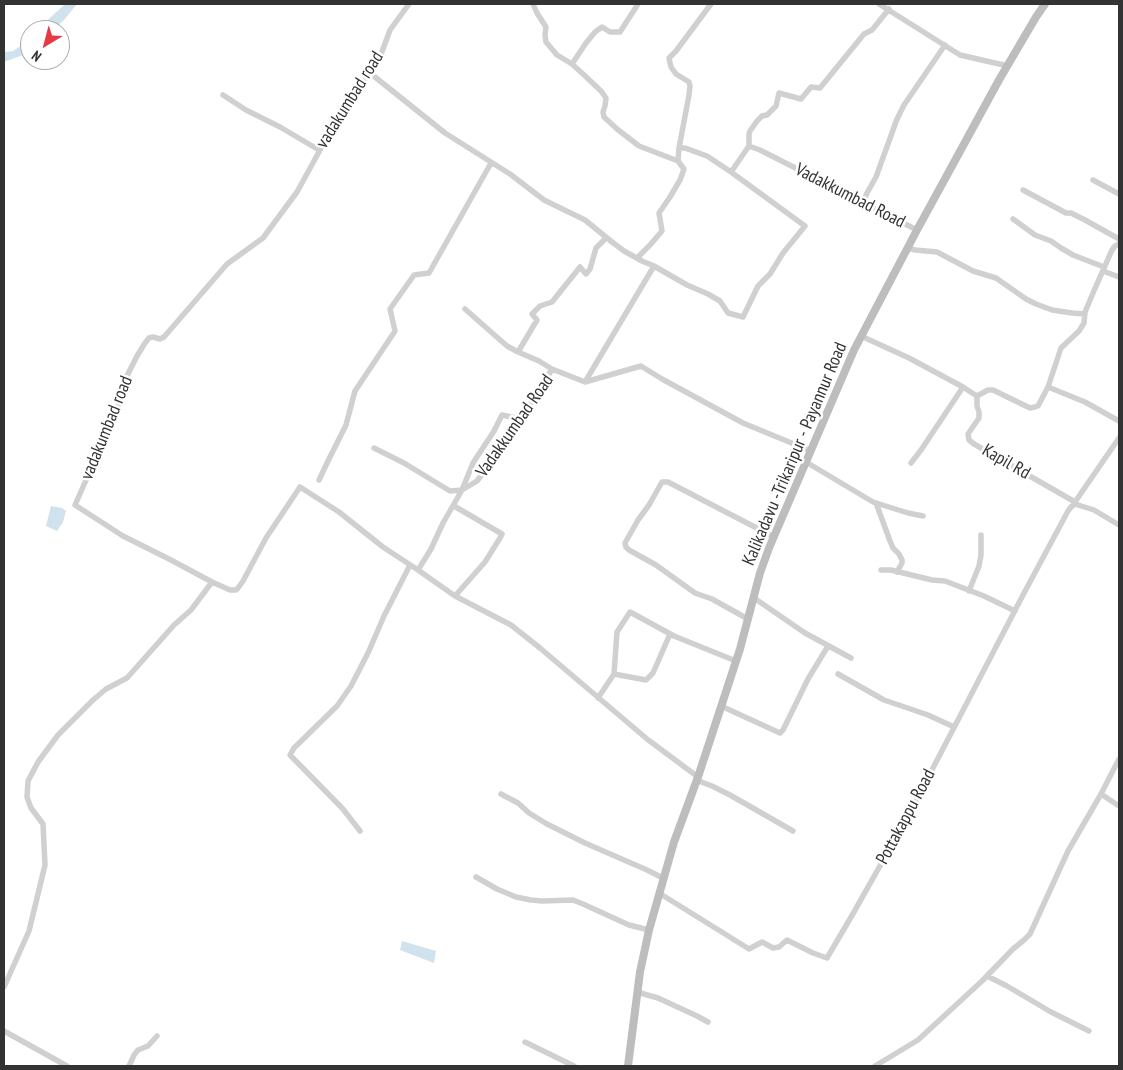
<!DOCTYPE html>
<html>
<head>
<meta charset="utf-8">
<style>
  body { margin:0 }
  #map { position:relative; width:1123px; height:1070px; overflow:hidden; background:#fff; font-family:"PT Sans Narrow",sans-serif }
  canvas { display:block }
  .frame { position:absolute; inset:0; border:5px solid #333; pointer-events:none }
  .north { position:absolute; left:20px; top:20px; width:50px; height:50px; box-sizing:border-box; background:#fff; border:1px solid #adadad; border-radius:50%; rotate:217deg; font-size:14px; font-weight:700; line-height:20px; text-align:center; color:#333 }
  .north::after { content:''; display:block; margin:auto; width:18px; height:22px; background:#e63946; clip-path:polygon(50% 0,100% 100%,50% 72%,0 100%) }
</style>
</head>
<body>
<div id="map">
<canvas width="1123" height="1070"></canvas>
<div class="frame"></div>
<div class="north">N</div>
</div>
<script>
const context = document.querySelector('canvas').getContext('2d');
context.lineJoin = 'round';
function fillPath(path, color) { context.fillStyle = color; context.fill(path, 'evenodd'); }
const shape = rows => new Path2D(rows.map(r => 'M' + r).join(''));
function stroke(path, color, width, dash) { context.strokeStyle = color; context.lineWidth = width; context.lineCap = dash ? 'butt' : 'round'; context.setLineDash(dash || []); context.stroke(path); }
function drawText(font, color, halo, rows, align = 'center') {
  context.font = font + ' "PT Sans Narrow",sans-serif'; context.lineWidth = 5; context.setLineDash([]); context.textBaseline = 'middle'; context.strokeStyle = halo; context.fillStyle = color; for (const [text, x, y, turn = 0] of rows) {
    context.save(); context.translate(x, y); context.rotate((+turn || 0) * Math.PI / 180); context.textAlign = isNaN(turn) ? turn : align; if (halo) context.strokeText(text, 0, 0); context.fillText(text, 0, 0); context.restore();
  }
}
fillPath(shape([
  [65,4,77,4,64,20,53,30,37,30],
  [30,37,30,49,23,55,4,62,4,52,13,51,22,45],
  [51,506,62,508,66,511,63,522,57,531,46,526],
  [402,941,436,951,434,963,400,950]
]), '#cfe2ee');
stroke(shape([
  [409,4,390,30,380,57,337,119,297,192,263,238,227,264,164,337,160,339,153,337,149,338,145,343,137,356,126,378,118,397,118,408,75,505,123,536,171,560,212,582,230,590,236,590,238,588,243,581,266,538,300,487,339,512,383,547,418,570],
  [533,4,537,13,546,27,545,35,546,42,557,55,572,64,583,74,601,91,606,98,605,106,603,112,604,117,617,129,639,146,678,161,679,148,689,95,690,86,689,82,676,74,671,67,669,58,676,51,711,4],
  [879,4,960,55,1008,66],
  [572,64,586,43,595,32,602,27,610,32,620,32,638,4],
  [370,73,445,133,510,174,544,200,585,220,612,242,624,251,642,261,654,266],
  [223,95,246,110,280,127,319,150],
  [749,146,749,134,750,131,757,121,762,116,767,115,776,106,779,93,801,99,811,87,820,88,864,34,872,30,889,9],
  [679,148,685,148,707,156,731,172],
  [1093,180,1119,194],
  [1023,190,1066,213,1071,213,1085,220,1119,239],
  [863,203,867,193,876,177,897,119,904,105,945,45],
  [1013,219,1035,235,1051,241,1061,248,1073,255,1104,267],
  [908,248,915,250,937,252,973,271,996,278,1026,299,1036,304,1052,310,1072,313,1085,314],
  [637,258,650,245,662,231,659,213,670,197,680,180,684,169,678,161],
  [1103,271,1119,277],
  [465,309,507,346,518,352,539,361,552,369],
  [861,336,909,358,963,387,977,396,977,406,979,412,979,418,968,434,969,440,974,444,1075,502,1075,504,1094,510,1119,525],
  [518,352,537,320,532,314,540,306,552,302,580,267,586,274,590,269,596,248,604,240],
  [585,382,641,366,662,379,743,423,811,451],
  [1048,387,1085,402,1119,421],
  [977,396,988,390,993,390,1030,408,1035,407,1038,406,1048,387,1061,348,1079,331,1084,323,1085,312,1093,293,1112,250,1115,246,1119,244],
  [374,448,404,463,450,491,462,490,473,463,494,431,502,415,520,419],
  [806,462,873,502,908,513,923,516],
  [911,463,921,450,963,387],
  [319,480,328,461,346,425,355,391,395,331,390,309,414,275,429,273,491,163],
  [1075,502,1119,438],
  [876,503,890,541,893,548,899,554,902,560,902,563,897,572],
  [454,506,502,534,500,538,485,562,455,596],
  [881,570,891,570,932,580,945,581,984,596,1015,611],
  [969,591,979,566,981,555,981,535],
  [754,598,805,633,851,658],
  [748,619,712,599,695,593,656,565,629,550,626,547,625,543,638,520,649,505,662,482,668,482,774,537],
  [614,674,617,632,630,612,674,636,736,661],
  [838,674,884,700,928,715,954,727],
  [598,698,614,674,646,680,653,673,670,634],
  [721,706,780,733,783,730,808,679,828,646],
  [698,777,647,739,540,648,511,625,455,596,418,570,431,549,443,523,462,490,477,481,489,465,520,419,536,396,552,369,585,382,654,266,687,285,708,294,720,301,728,313,743,317,758,286,770,274,783,253,805,226,731,172,749,146,760,150,917,230],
  [696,780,712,786,730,795,793,831],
  [501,794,518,803,529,813,547,824,585,843,647,870,663,878],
  [1101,794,1119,806],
  [360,831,343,809,290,755,294,748,337,706,351,686,368,653,384,616,410,565],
  [476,877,497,889,516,897,531,900,542,901,573,900,583,904,629,925,649,930],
  [659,893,749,949,762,942,773,948,779,947,787,940,813,953,827,958,854,912,908,816,1023,595,1068,511,1071,507,1075,504],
  [987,976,1007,986,1051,1012,1089,1031],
  [4,987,29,931,45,865,43,824,31,808,27,797,28,781,38,762,58,735,93,700,106,689,127,678,174,625,191,610,212,582],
  [637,992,658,998,697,1016,708,1022],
  [4,1031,67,1066],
  [525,1042,574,1066],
  [129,1066,134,1055,138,1050,148,1046,157,1036],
  [875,1066,918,1040,982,981,1013,949,1024,940,1030,934,1068,851,1101,794,1119,759]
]), '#d0d0d0', 5.5);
stroke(shape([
  [628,1066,640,972,649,930,674,842,698,777,740,649,760,573,769,548,854,350,917,230,999,80,1036,17,1045,4]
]), '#bdbdbd', 8);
drawText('18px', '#333', '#fff', [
  ["vadakumbad road",350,100,-58],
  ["Vadakkumbad Road",850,196,27],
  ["Vadakkumbad Road",515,426,-55],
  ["vadakumbad road",107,428,-68],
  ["Kalikadavu -Trikaripur - Payannur Road",795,454,-67],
  ["Kapil Rd",1006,462,30],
  ["Pottakappu Road",906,817,-62]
]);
</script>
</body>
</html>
